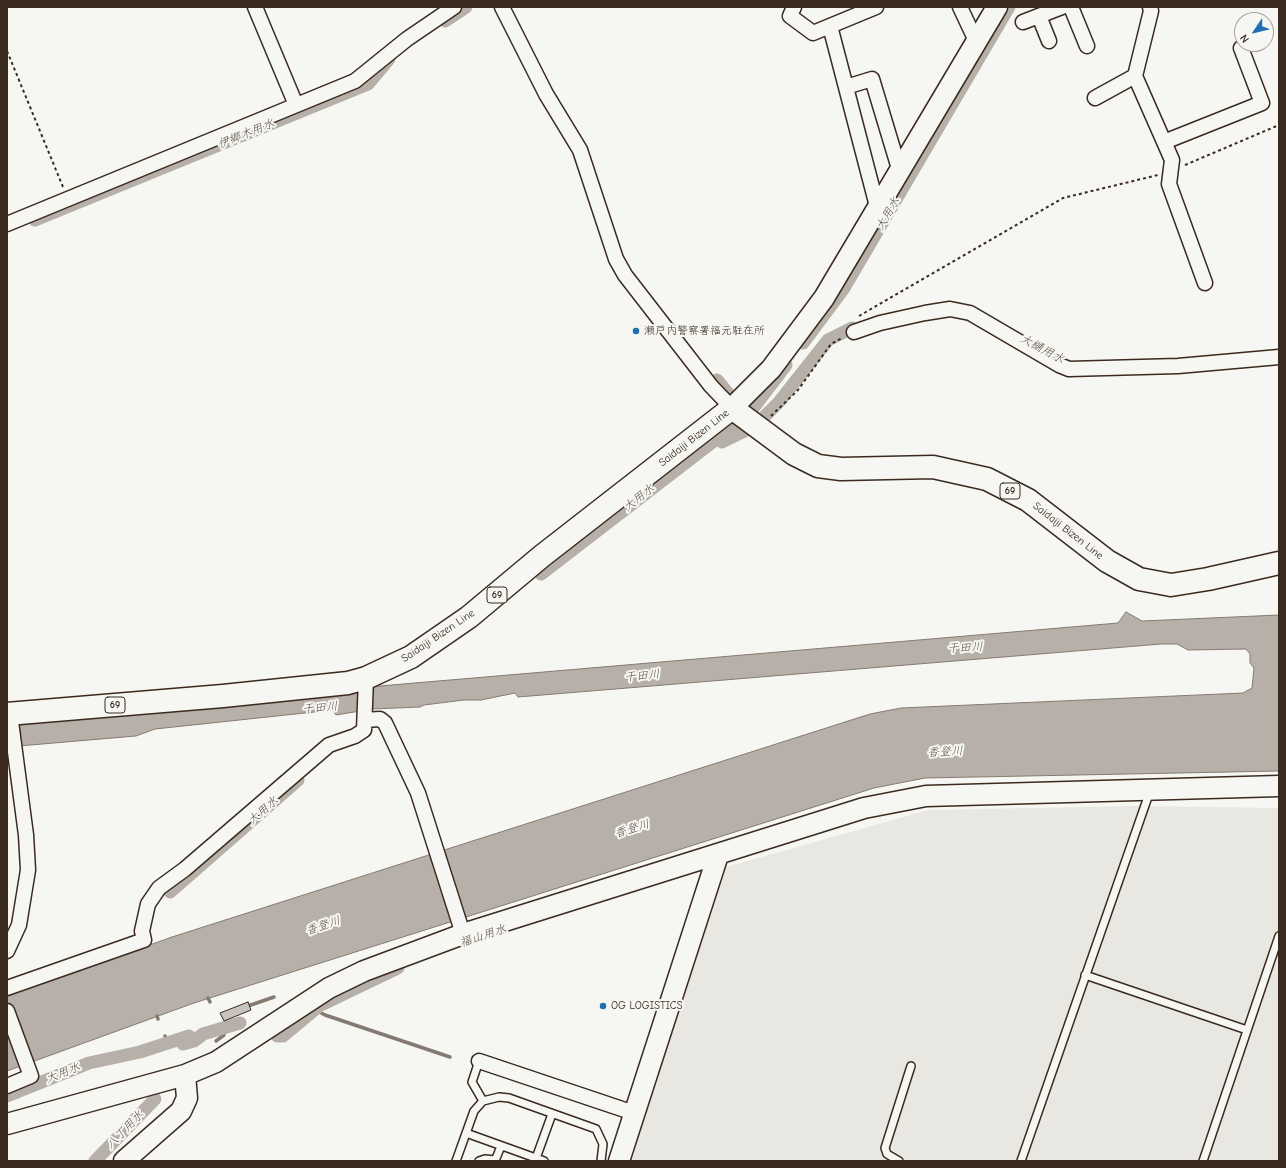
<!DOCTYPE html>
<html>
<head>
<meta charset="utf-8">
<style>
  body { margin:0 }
  #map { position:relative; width:1286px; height:1168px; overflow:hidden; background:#f6f6f2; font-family:"Comic Neue",sans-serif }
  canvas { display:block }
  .frame { position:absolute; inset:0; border:8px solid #3b2a1e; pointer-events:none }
  .north { position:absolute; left:1234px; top:12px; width:40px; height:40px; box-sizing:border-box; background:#f6f6f2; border:1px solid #aba49d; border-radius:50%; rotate:235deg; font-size:11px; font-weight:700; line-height:16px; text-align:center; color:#3b2a1e }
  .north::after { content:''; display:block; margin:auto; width:14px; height:18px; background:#1f6fb2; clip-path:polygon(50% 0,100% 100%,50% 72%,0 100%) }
</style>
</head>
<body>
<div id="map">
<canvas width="1286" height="1168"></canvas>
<div class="frame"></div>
<div class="north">N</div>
</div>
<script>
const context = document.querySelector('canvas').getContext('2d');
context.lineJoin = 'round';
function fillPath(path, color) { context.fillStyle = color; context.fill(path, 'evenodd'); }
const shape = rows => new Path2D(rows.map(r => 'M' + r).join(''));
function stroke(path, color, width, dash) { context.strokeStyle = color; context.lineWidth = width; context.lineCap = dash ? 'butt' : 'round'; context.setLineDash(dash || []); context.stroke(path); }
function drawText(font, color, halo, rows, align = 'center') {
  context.font = font + ' "Comic Neue","Klee One",sans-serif'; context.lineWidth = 4; context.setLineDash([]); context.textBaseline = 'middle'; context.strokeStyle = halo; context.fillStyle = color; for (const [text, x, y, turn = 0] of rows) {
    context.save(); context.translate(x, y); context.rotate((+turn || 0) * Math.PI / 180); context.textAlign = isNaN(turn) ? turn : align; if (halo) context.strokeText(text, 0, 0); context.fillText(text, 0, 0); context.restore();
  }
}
fillPath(shape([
  [1135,806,1279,808,1279,1161,630,1161,726,867,929,810]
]), '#e8e7e2');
const water = shape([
  [1126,612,1142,621,1279,615,1279,771,925,778,874,788,194,1003,7,1071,7,996,172,937,870,714,901,708,1243,693,1252,688,1254,668,1250,663,1250,654,1246,649,1188,650,1177,644,1161,644,518,697,515,693,481,700,464,700,424,705,420,707,372,709,336,715,333,710,155,729,136,736,7,747,7,720,274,695,1118,623,1126,612]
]);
fillPath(water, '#b6b0a9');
stroke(water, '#857a71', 1);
stroke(shape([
  [208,998,210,1002],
  [245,1007,274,997],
  [312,1008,325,1015,450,1057],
  [157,1016,158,1019],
  [165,1036,167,1043],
  [216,1041,224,1035,223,1032]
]), '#857a71', 3.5);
stroke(shape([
  [445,21,466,7],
  [35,220,368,84,389,59],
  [803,343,844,288,1009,7],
  [717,380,731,397],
  [751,411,786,365],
  [761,420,779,402,828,340,852,328],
  [722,442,751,428],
  [541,574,737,423],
  [170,892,298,780],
  [277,1036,283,1036,319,1006,398,968],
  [183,1044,194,1041,203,1034,240,1023],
  [7,1096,89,1063,140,1052,189,1036],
  [95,1161,155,1099]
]), '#b6b0a9', 13);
const building = shape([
  [248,1002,251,1010,224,1021,220,1013,248,1002]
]);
fillPath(building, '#c8c3be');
stroke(building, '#3b2a1e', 1);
const lane = shape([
  [1085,975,1247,1030],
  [479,1061,472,1082,483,1101],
  [466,1133,544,1161],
  [456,1161,474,1111,483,1101,499,1097,509,1098,596,1129,603,1144,601,1161],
  [479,1161,485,1159,495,1160],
  [495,1161,501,1146],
  [535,1161,552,1114],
  [899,1161,887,1154,885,1148,911,1066],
  [1021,1161,1150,791],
  [1203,1161,1279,936]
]);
const street = shape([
  [255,7,296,105],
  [502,7,546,94,580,150,616,259,625,275,711,386,732,408],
  [794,7,790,16,813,33,876,7],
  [960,7,976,41],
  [1071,7,1087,46],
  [1150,7,1151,11,1135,76,1172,160,1169,184,1205,283],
  [1039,16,1049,41],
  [1023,22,1062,7],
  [830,26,878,210],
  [846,87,872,79,900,172],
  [1095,98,1135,76],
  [1164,142,1262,103,1241,48],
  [7,224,355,81,407,39,454,7],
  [854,332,880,323,925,313,950,309,970,313,1059,365,1069,369,1178,366,1279,357],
  [365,720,380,719,385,723,418,793,463,934],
  [7,951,19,925,28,870,26,835,10,714],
  [7,988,144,940,142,931,148,904,159,888,185,869,329,745,355,736,364,730,366,678],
  [7,1011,31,1076,7,1086],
  [479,1061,634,1113]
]);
const secondary = shape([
  [732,408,771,369,824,298,997,7],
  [7,1124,185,1075,216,1062,329,988,364,971,463,934,864,808,926,796,1279,786],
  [124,1161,181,1111,187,1098,185,1075],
  [619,1161,718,855]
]);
const primary = shape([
  [7,714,223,696,348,683,366,678,411,657,469,617,542,556,732,408,794,454,818,466,841,469,933,467,987,479,1028,500,1107,561,1139,579,1171,585,1208,579,1279,563]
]);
stroke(lane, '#3b2a1e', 10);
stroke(street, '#3b2a1e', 17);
stroke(secondary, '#3b2a1e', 23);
stroke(primary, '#3b2a1e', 25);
stroke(shape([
  [7,51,63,187],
  [1185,165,1279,125],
  [859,316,1063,198,1158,175],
  [771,416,798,390,831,344,842,338]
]), '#3b2a1e', 2, [3, 3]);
stroke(lane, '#f6f6f2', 7);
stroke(street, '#f6f6f2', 14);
stroke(secondary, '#f6f6f2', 20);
stroke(primary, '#f6f6f2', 22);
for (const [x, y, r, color] of [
  [636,331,4,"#1f6fb2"],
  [603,1006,4,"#1f6fb2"]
]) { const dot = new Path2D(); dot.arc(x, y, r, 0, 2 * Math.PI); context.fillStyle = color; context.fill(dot); stroke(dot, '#f6f6f2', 1.5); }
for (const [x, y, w] of [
  [1010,491,20],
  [497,595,20],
  [115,705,20]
]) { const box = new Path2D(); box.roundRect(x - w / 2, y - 8, w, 16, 3); context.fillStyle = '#f6f6f2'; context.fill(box); stroke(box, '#3b2a1e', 1); }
drawText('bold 10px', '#3b2a1e', null, [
  ["69",1010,491],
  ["69",497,595],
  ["69",115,705]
]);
drawText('11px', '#3b2a1e', '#f6f6f2', [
  ["瀬戸内警察署福元駐在所",644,331],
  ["OG LOGISTICS",611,1006]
], 'left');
drawText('11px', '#3b2a1e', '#f6f6f2', [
  ["Saidaiji Bizen Line",694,438,-38],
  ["Saidaiji Bizen Line",1068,531,38],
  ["Saidaiji Bizen Line",438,636,-34]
]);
drawText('italic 12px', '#605248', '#f6f6f2', [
  ["伊郷木用水",246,134,-22],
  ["大用水",888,214,-60],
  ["大樋用水",1042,349,28],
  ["大用水",639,498,-38],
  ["干田川",965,648,-3],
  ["干田川",642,676,-6],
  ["干田川",320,708,-6],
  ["香登川",945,752,-3],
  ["大用水",263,811,-41],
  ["香登川",632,829,-17],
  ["香登川",323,926,-18],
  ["福山用水",483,936,-18],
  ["大用水",63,1073,-22],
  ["八丁用水",125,1130,-46]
]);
</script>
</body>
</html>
